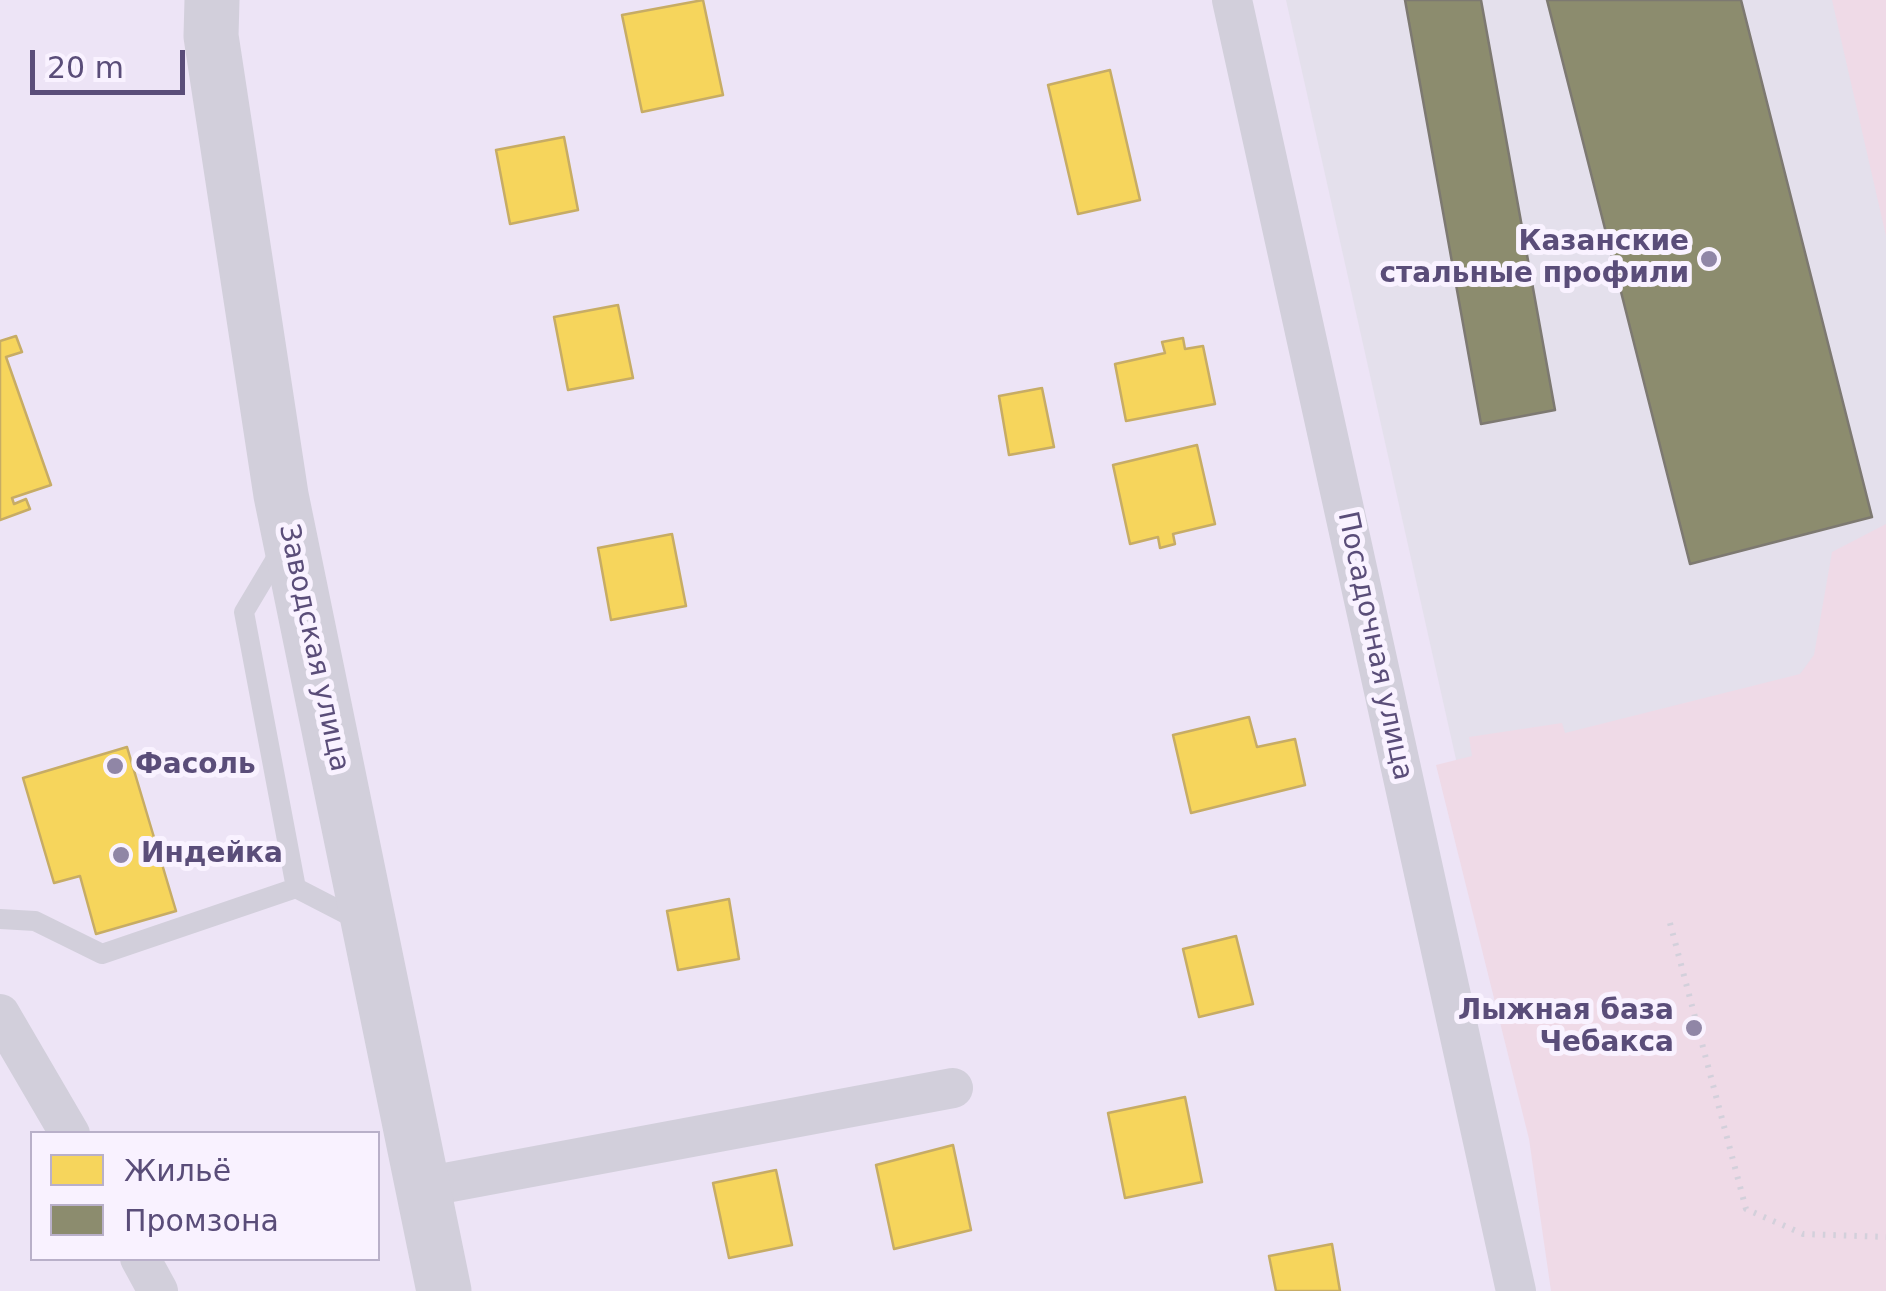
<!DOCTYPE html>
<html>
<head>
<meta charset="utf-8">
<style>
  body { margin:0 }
  #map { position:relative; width:1886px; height:1291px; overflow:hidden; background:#f4eff9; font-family:"DejaVu Sans",sans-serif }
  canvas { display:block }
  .legend { position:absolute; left:30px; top:1131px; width:350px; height:130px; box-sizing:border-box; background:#f9f2ff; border:2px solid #b9b0c9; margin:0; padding:12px 18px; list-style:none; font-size:30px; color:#5a4d79 }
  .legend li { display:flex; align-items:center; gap:20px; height:50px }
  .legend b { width:50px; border:2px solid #b9b0c9 }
  .scale { position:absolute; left:30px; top:50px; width:155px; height:45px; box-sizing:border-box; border:5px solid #5a4d79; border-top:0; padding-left:12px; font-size:30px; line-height:35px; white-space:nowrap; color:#5a4d79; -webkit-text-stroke:8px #f9f2ff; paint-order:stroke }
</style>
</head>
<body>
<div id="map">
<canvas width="1886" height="1291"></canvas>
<ul class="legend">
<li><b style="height:28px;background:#f6d55c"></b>Жильё</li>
<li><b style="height:28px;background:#8c8c6e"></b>Промзона</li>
</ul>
<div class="scale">20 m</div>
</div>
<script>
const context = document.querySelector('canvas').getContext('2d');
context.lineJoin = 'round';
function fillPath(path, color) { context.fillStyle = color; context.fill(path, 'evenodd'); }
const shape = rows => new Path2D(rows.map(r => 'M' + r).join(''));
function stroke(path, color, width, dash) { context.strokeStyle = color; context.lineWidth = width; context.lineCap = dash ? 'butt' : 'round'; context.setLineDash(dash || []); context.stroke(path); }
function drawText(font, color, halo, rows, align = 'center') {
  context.font = font + ' "DejaVu Sans",sans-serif'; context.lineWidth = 10; context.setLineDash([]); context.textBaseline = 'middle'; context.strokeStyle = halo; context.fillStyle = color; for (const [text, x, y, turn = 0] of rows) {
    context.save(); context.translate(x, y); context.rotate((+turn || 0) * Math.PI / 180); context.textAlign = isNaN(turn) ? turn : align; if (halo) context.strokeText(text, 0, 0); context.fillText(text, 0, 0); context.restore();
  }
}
fillPath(shape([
  [0,0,1886,0,1886,1291,0,1291],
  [32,1134,378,1134,378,1258,32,1258]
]), '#ede4f6');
fillPath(shape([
  [1286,0,1886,0,1886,714,1468,813]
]), '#e4e0ec');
fillPath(shape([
  [1832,0,1886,0,1886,236],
  [1886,524,1886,1291,1551,1291,1529,1139,1436,765,1472,756,1469,737,1562,723,1565,733,1800,674,1814,655,1832,552]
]), '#efdae7');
const homes = shape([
  [703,0,723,95,642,112,622,15,703,0],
  [1110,70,1140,200,1078,214,1048,85,1110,70],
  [564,137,578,210,510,224,496,150,564,137],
  [618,305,633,378,568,390,554,317,618,305],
  [16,336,22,352,6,357,51,485,12,498,14,504,26,499,30,509,0,520,0,341,16,336],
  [1183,338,1185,349,1203,346,1215,404,1126,421,1115,364,1165,353,1162,342,1183,338],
  [1042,388,1054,447,1009,455,999,396,1042,388],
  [1197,445,1215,524,1173,534,1175,544,1160,548,1158,537,1130,544,1113,465,1197,445],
  [672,534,686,606,611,620,598,548,672,534],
  [1249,717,1257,747,1295,739,1305,785,1191,813,1173,735,1249,717],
  [127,747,176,911,96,934,80,876,54,883,23,778,127,747],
  [729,899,739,959,678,970,667,911,729,899],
  [1236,936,1253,1004,1199,1017,1183,949,1236,936],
  [1185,1097,1202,1182,1125,1198,1108,1113,1185,1097],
  [953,1145,971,1230,894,1249,876,1165,953,1145],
  [776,1170,792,1245,729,1258,713,1183,776,1170],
  [1332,1244,1340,1291,1276,1291,1269,1256,1332,1244]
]);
fillPath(homes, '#f6d55c');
stroke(homes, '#c7ac65', 2.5);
const industry = shape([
  [1405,0,1481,0,1555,410,1481,424,1405,0],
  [1547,0,1741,0,1872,517,1690,564,1547,0]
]);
fillPath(industry, '#8c8c6e');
stroke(industry, '#7d7971', 2.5);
stroke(shape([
  [1670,923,1746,1209,1803,1234,1886,1237]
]), '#d3d0db', 6, [2.5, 8]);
stroke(shape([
  [281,550,244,612,296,888,360,921],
  [0,919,35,921,102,954,296,888]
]), '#d2cfdb', 20);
stroke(shape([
  [1232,0,1516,1291],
  [0,1014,70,1134],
  [424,1187,953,1088],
  [140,1258,158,1291]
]), '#d2cfdb', 40);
stroke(shape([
  [212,0,211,36,281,495,444,1291]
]), '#d2cfdb', 55);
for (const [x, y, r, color] of [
  [1709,259,10,"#9086a6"],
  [115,766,10,"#9086a6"],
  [121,855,10,"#9086a6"],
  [1694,1028,10,"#9086a6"]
]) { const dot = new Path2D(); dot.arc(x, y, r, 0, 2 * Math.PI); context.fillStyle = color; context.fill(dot); stroke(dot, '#f9f2ff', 4); }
drawText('bold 28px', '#5a4d79', '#f9f2ff', [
  ["Казанские",1689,243],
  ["стальные профили",1689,275],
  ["Фасоль",135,766,"left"],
  ["Индейка",141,855,"left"],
  ["Лыжная база",1674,1012],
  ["Чебакса",1674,1044]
], 'right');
drawText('28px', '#5a4d79', '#f9f2ff', [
  ["Посадочная улица",1374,646,78],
  ["Заводская улица",313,648,78]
]);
</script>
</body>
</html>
